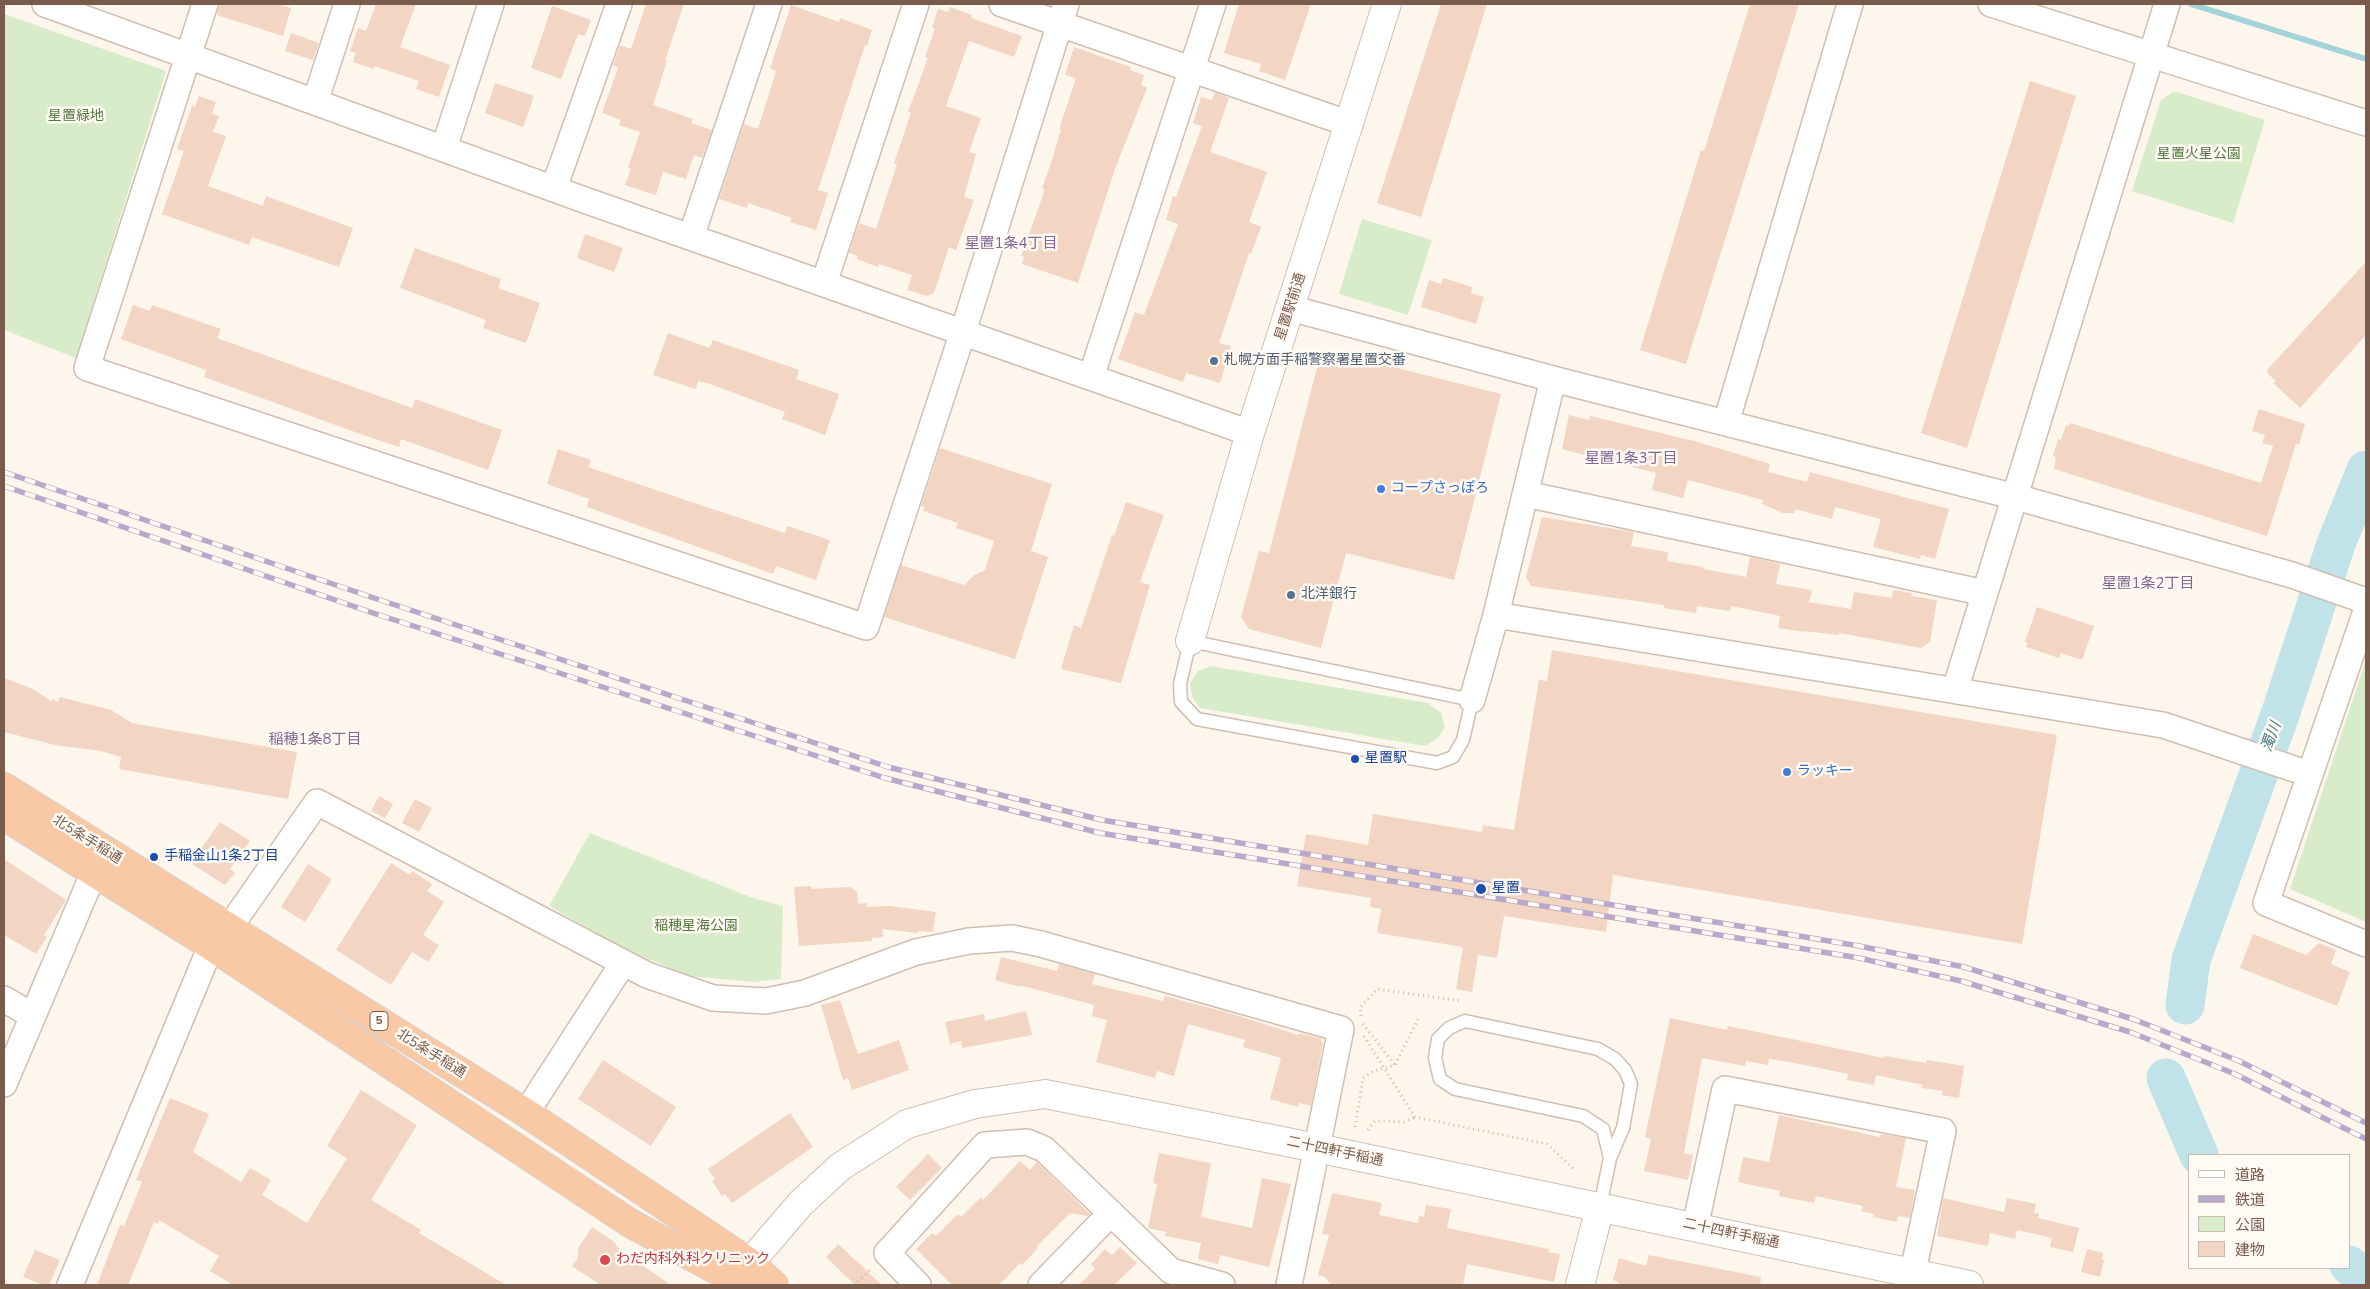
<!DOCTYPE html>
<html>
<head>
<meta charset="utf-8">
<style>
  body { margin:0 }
  #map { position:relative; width:2370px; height:1289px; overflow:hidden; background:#fdf6ec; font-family:"Nunito Sans","Noto Sans JP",sans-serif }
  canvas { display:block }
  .frame { position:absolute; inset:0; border:5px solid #7a5c4d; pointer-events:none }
  .legend { position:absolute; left:2188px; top:1154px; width:162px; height:115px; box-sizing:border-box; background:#fffaf3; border:1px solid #cabbb1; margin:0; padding:6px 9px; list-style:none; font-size:15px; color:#7a5c4d }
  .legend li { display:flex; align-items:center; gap:10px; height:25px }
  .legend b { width:25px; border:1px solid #cabbb1 }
</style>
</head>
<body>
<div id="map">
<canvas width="2370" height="1289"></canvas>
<div class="frame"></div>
<ul class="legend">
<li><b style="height:6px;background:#fff"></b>道路</li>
<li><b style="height:6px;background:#b9a8c9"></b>鉄道</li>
<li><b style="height:14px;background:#d8ecc9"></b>公園</li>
<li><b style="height:14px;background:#f3d5c3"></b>建物</li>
</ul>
</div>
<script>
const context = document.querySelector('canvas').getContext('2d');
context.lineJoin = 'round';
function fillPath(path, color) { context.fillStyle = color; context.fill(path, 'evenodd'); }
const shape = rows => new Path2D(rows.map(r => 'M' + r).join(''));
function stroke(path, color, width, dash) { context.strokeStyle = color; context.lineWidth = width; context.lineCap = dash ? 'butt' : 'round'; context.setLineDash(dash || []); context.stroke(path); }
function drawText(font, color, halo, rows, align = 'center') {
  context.font = font + ' "Nunito Sans","Noto Sans JP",sans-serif'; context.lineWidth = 5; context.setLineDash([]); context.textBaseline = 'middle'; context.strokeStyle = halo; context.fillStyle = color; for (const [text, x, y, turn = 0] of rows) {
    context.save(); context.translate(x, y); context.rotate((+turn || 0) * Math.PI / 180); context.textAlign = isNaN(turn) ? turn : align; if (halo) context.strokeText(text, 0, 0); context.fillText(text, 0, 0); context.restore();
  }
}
fillPath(shape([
  [4,14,166,71,76,358,4,330],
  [2174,91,2265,120,2233,223,2132,191,2161,100],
  [1362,219,1432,240,1408,315,1339,294],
  [2366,660,2366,922,2290,889],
  [1210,666,1428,703,1441,713,1445,727,1438,738,1425,746,1200,708,1192,697,1190,683,1198,671],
  [590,833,753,898,783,906,781,979,754,982,688,976,621,947,549,906]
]), '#d8ecc9');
stroke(shape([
  [2191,4,2366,59]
]), '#a5d3da', 6);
stroke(shape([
  [2185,1005,2191,960,2281,712,2336,544,2366,470],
  [2166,1078,2199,1155],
  [2349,1265,2366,1278]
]), '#bfe3e8', 39);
fillPath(shape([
  [219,4,277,4,291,8,283,36,217,15],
  [376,4,416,4,400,47,450,65,439,97,416,89,419,81,374,66,374,69,353,62,356,53,350,51,358,28,366,31],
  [646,4,684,4,665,60,667,61,653,105,693,119,691,123,712,130,702,158,694,155,686,179,663,172,656,195,625,185,631,169,628,168,640,132,619,125,621,120,602,113,618,68,613,65,620,45,631,49],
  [1239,4,1311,4,1285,80,1259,71,1261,64,1224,53],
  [1441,4,1487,4,1421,217,1377,203],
  [1750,4,1799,4,1686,364,1640,350,1701,150,1704,151],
  [791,5,839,22,840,18,872,30,867,46,865,45,818,190,828,193,816,230,790,222,792,218,748,203,747,208,719,199,744,124,758,129,776,71,770,68],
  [552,6,591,20,585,36,578,34,561,79,531,68],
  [950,7,972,15,971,18,1022,36,1014,57,969,41,946,106,981,118,969,152,976,154,964,197,974,200,956,250,949,247,934,293,927,296,907,290,912,275,879,264,878,267,857,259,858,256,849,253,859,223,876,229,897,164,894,163,911,113,908,112,928,58,925,57,935,29,932,28,938,9,948,12],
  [291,33,319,43,313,60,285,51],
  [1074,47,1131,67,1130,70,1144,75,1141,85,1147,88,1115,169,1078,283,1022,264,1024,257,1021,256,1043,195,1044,189,1042,188,1051,163,1061,129,1059,129,1076,78,1065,75],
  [2030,81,2076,96,1967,448,1921,433],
  [495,83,534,96,523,127,485,113],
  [1215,92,1229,98,1210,152,1267,172,1249,222,1261,227,1251,254,1249,253,1219,343,1231,346,1220,383,1186,373,1183,382,1118,359,1135,312,1144,315,1178,224,1166,220,1173,196,1176,197,1202,126,1193,123,1201,97,1212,100],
  [199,96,216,102,212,114,219,116,213,132,226,136,208,186,263,206,266,196,353,228,339,267,252,237,249,245,162,214,184,151,177,149,192,106,195,107],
  [585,234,623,248,614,272,577,258],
  [415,248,501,279,498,288,540,303,526,343,483,328,486,320,400,288],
  [2366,262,2366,335,2300,408,2273,383,2276,381,2267,373,2268,369],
  [1443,278,1472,287,1471,293,1484,297,1476,324,1421,307,1429,280,1441,284],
  [133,305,150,311,152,305,221,329,217,338,412,408,415,399,502,430,488,470,401,439,399,447,363,435,204,377,206,370,121,339],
  [668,333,709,348,713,340,799,370,796,379,839,394,825,435,782,419,785,412,707,383,698,381,696,389,653,375],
  [1333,352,1501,394,1454,580,1346,553,1321,648,1249,629,1241,617,1259,551,1269,553,1319,360,1325,354],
  [2259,409,2305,424,2299,445,2296,444,2267,536,2054,469,2056,457,2053,456,2058,439,2061,440,2066,425,2069,426,2070,423,2261,483,2273,446,2262,443,2265,435,2252,431],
  [1569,415,1589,420,1590,416,1698,442,1770,464,1768,472,1807,482,1810,472,1949,509,1935,559,1921,555,1920,559,1873,547,1881,519,1835,507,1832,519,1795,509,1794,513,1783,513,1762,504,1763,500,1688,480,1683,498,1652,490,1656,473,1562,449],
  [940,448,1052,484,1031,551,1048,557,1015,659,884,617,901,565,964,585,973,576,985,570,994,541,956,528,958,523,923,511,925,507,921,506],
  [558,449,591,460,588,467,697,504,785,533,787,526,830,540,816,580,776,566,773,574,587,507,589,499,547,484],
  [1126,502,1164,515,1140,582,1150,585,1121,683,1061,669,1074,625,1081,628,1112,535,1114,536],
  [1542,517,1634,532,1631,546,1668,552,1667,561,1703,567,1703,569,1746,577,1750,557,1780,564,1776,584,1812,590,1809,602,1851,609,1854,592,1892,598,1893,590,1912,593,1911,596,1937,600,1930,642,1921,648,1839,633,1839,635,1804,631,1804,632,1778,628,1780,616,1731,606,1730,611,1697,606,1696,613,1664,608,1664,605,1531,586,1526,577],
  [2037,607,2094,626,2082,660,2061,653,2059,658,2026,647,2028,643,2025,642],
  [1552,650,2057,735,2022,944,1613,875,1606,932,1504,916,1497,958,1478,955,1472,992,1456,989,1463,947,1377,933,1381,909,1370,907,1371,898,1297,886,1306,834,1368,845,1373,814,1482,832,1483,825,1514,830,1539,680,1547,681],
  [4,678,33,689,51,701,53,699,58,702,60,697,111,710,132,723,297,752,288,799,119,769,121,757,101,751,55,745,4,732],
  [379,796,393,804,385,818,371,811],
  [415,799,432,808,419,832,402,823],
  [220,822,250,841,230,869,235,873,225,885,192,864,196,858,195,857],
  [4,859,66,900,44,935,47,937,36,954,4,935],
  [391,863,410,875,412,871,432,884,427,891,444,902,423,935,439,945,428,962,412,952,391,985,336,950],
  [308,864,332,879,305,922,281,907],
  [811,886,811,889,850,887,857,892,858,904,867,903,867,907,890,906,936,912,933,932,918,931,918,933,882,929,883,937,872,938,872,941,799,946,794,887],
  [2253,934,2306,955,2319,943,2336,950,2331,964,2350,972,2337,1006,2240,968],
  [1001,957,1057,971,1059,964,1095,974,1092,984,1163,1001,1165,996,1229,1013,1298,1035,1299,1033,1322,1039,1321,1042,1323,1043,1311,1106,1299,1103,1298,1107,1270,1099,1281,1058,1243,1047,1245,1040,1188,1024,1174,1076,1157,1071,1155,1078,1096,1062,1107,1020,1092,1016,1094,1005,1019,985,1020,987,995,980],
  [840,1000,858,1054,899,1040,909,1070,852,1090,848,1078,843,1080,821,1005],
  [1026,1011,1032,1035,962,1048,961,1041,950,1044,945,1022,984,1014,985,1021],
  [1670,1018,1727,1030,1728,1026,1884,1058,1885,1056,1926,1063,1927,1060,1964,1066,1959,1098,1942,1095,1943,1091,1922,1088,1923,1085,1876,1075,1874,1085,1847,1080,1848,1074,1795,1063,1769,1059,1768,1065,1746,1061,1745,1066,1702,1058,1684,1153,1693,1155,1688,1180,1644,1171,1651,1139,1645,1137],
  [603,1060,676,1107,651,1146,578,1099],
  [361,1090,417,1125,371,1200,421,1230,419,1233,506,1285,233,1285,210,1271,219,1256,159,1220,158,1224,154,1222,128,1285,97,1285,120,1225,124,1226,142,1182,136,1180,170,1098,209,1114,193,1152,241,1182,250,1168,271,1180,262,1195,307,1223,347,1158,327,1146],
  [790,1113,813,1147,732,1203,725,1194,722,1196,712,1181,715,1179,708,1169],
  [1779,1115,1880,1137,1881,1134,1906,1138,1896,1187,1915,1190,1910,1218,1898,1216,1897,1222,1873,1217,1874,1214,1861,1211,1863,1206,1816,1196,1814,1203,1779,1196,1780,1191,1738,1182,1743,1157,1769,1162],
  [1159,1153,1211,1163,1201,1217,1252,1228,1262,1178,1291,1184,1269,1267,1220,1255,1218,1264,1198,1259,1201,1243,1165,1236,1166,1232,1148,1228,1157,1184,1153,1183],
  [928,1154,942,1168,910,1200,896,1187],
  [1020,1161,1030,1170,1037,1162,1090,1214,1088,1216,1070,1213,1036,1247,1038,1248,1022,1265,1020,1263,999,1285,952,1285,916,1249,932,1233,936,1236,958,1214,961,1217,981,1197,983,1200],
  [1332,1193,1382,1203,1379,1215,1418,1223,1419,1216,1424,1217,1426,1205,1451,1209,1447,1228,1549,1249,1548,1252,1560,1254,1554,1282,1467,1264,1463,1285,1331,1285,1325,1277,1318,1275,1329,1235,1322,1234],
  [1943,1198,2004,1212,2007,1198,2036,1204,2034,1213,2039,1214,2038,1218,2079,1228,2073,1252,2050,1247,2052,1238,2017,1230,2015,1239,1990,1233,1988,1246,1937,1236],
  [592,1227,613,1241,620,1250,671,1285,601,1285,572,1266,578,1258,578,1248],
  [838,1244,882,1285,855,1285,826,1257],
  [1120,1247,1137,1263,1114,1285,1079,1285,1095,1269,1091,1264,1105,1249,1112,1255],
  [2087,1249,2103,1253,2102,1259,2104,1260,2100,1277,2081,1272],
  [35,1250,60,1260,49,1285,43,1285,23,1277],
  [1649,1255,1761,1277,1760,1285,1618,1285,1619,1282,1613,1280,1619,1258,1646,1266]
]), '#f3d5c3');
const service = shape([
  [1190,641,1472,700,1463,740,1453,757,1437,763,1197,719,1181,702,1180,684,1190,641],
  [1600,1207,1610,1158,1623,1128,1631,1084,1625,1070,1615,1059,1598,1049,1465,1021,1449,1028,1438,1039,1435,1058,1440,1079,1455,1089,1583,1116,1603,1129,1610,1158]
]);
const minor = shape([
  [45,4,590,202,1250,433],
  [205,4,87,368,866,627,963,332,1066,4],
  [1002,4,1350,124],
  [1991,4,2366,123],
  [315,102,347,4],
  [444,148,491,4],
  [554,188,619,4],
  [691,237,769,4],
  [824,283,916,4],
  [1290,308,1553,379,2016,497,2292,575,2366,601],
  [1091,377,1213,4],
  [1726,423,1850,4],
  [1526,494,1985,593],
  [2366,611,2266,903,2366,944],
  [1496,615,2163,725,2309,774],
  [1955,690,2167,4],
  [1472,700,1496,615,1553,379],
  [229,928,317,802,647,975,713,998,766,1001,805,993,916,952,969,941,1012,938,1041,944,1341,1029,1289,1285],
  [4,999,33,1016],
  [4,1084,94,872],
  [526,1113,623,963],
  [1695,1227,1725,1089,1943,1131,1910,1285],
  [70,1285,211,946],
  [918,1285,887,1253,985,1145,1027,1142,1044,1149,1171,1271,1222,1285],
  [1041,1285,1111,1213]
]);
const tertiary = shape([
  [1190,641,1250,433,1387,4],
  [735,1280,801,1203,840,1167,907,1124,975,1104,1045,1094,1317,1148,1969,1285],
  [1580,1285,1600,1207]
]);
const trunk = shape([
  [4,787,526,1113,750,1263,774,1285],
  [4,816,211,946,630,1223,735,1280,740,1285]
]);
stroke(service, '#d1beb0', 15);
stroke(minor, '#d1beb0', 28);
stroke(tertiary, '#d1beb0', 30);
stroke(trunk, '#dad1cd', 30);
stroke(shape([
  [1361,1016,1360,1008,1377,989,1462,1001],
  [1363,1024,1395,1065],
  [1364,1036,1415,1117,1547,1144,1574,1169],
  [1355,1127,1363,1078,1372,1072,1395,1065,1418,1019],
  [1368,1130,1375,1121,1405,1122,1415,1117],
  [854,1285,871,1269]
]), '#d9b8a5', 3, [1, 4]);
stroke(service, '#fff', 12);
stroke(minor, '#fff', 25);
stroke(tertiary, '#fff', 28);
stroke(trunk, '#f9c8a4', 28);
const rail = shape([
  [4,472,374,598,888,767,1102,820,1859,946,1964,967,2133,1019,2239,1061,2366,1123],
  [4,486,373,613,885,778,1100,833,1859,958,1961,981,2130,1032,2235,1074,2366,1139]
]);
stroke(rail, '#b9a8c9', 5.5);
stroke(rail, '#fffaf3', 4, [11]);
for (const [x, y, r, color] of [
  [1214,361,5,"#5c6f8a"],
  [1381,489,5,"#3f7fe0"],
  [1291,595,5,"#5c6f8a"],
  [1355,759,5,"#1a4fb4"],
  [1787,772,5,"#3f7fe0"],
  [154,857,5,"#1a4fb4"],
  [1481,889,6,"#1a4fb4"],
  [605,1260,6,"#e0444e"]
]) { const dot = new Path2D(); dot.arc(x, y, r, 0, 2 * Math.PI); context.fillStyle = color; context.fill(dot); stroke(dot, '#fffaf3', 2); }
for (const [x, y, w] of [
  [379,1021,18]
]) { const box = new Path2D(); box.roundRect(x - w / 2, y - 9.5, w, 19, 4); context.fillStyle = '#fffaf3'; context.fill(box); stroke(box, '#7a5c4d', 1); }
drawText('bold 12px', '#7a5c4d', null, [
  ["5",379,1021]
]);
drawText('14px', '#537a41', '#fffaf3', [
  ["星置緑地",76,117],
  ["星置火星公園",2199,155],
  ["稲穂星海公園",696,927]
]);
drawText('14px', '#7a5c4d', '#fffaf3', [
  ["星置駅前通",1291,307,-72],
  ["北5条手稲通",87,840,32],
  ["北5条手稲通",431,1054,32],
  ["二十四軒手稲通",1335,1152,12],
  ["二十四軒手稲通",1731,1234,12]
]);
drawText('14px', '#4e5e75', '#fffaf3', [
  ["札幌方面手稲警察署星置交番",1224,361],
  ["北洋銀行",1301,595]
], 'left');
drawText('14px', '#366cbe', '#fffaf3', [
  ["コープさっぽろ",1391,489],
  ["ラッキー",1797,772]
], 'left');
drawText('14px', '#164399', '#fffaf3', [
  ["星置駅",1365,759],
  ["手稲金山1条2丁目",164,857],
  ["星置",1492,889]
], 'left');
drawText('14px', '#be3a42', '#fffaf3', [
  ["わだ内科外科クリニック",616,1260]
], 'left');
drawText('15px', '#846695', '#fffaf3', [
  ["星置1条4丁目",1011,244],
  ["星置1条3丁目",1631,459],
  ["星置1条2丁目",2148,584],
  ["稲穂1条8丁目",315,740]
]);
drawText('italic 15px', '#437c86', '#fffaf3', [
  ["濁川",2272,737,-70]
]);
</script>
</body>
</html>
